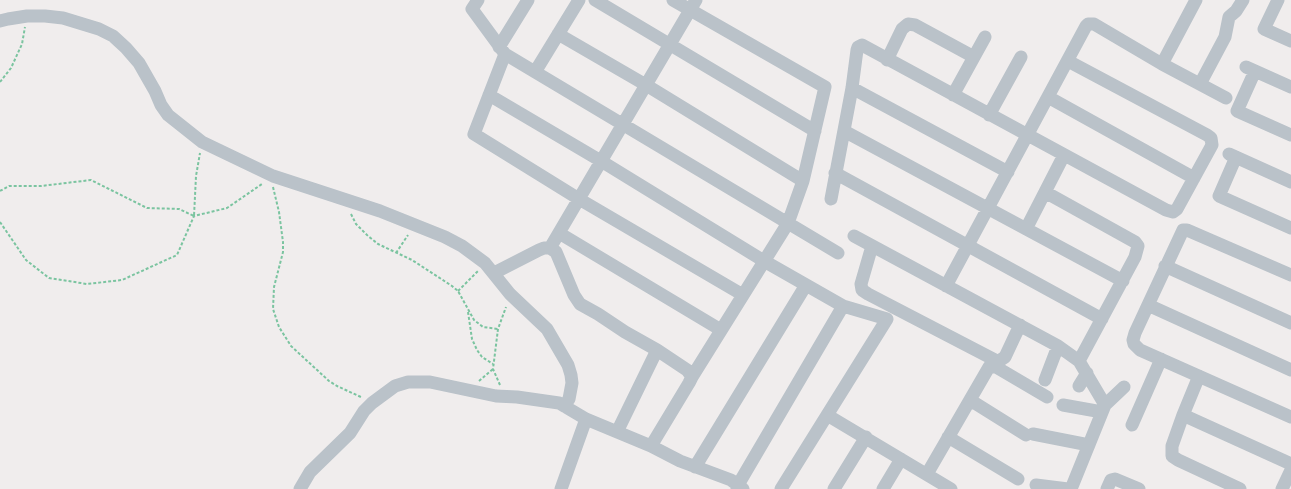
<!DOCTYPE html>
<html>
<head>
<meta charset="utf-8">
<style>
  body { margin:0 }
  canvas { display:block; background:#f0eded }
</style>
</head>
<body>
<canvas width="1291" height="489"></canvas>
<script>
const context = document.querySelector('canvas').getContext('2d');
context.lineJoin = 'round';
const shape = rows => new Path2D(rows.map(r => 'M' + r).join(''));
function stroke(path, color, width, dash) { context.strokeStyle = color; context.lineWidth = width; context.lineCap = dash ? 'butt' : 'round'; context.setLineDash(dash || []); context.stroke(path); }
stroke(shape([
  [0,82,11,68,22,44,25,27],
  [273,187,279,212,283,242,283,252,274,287,273,309,279,327,291,346,329,381,337,386,361,397],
  [0,191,9,186,41,186,91,180,147,208,179,209,194,216,196,176,200,153],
  [351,214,356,224,368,236,378,244,412,260,452,286,458,291,474,320,483,327,498,329],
  [0,222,26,260,49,278,87,284,122,280,177,255,194,216,227,208,262,184],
  [396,253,408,235],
  [458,291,478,271],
  [468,312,472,339,477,350,482,357,493,364],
  [479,381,493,369],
  [500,385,493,369,498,329,506,307]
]), '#7bc4a0', 2, [3, 2]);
stroke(shape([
  [478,0,472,9,505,54,838,253],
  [595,0,815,131],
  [673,0,825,87,803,181,788,223,692,377],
  [1278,0,1264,29,1291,41],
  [0,21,8,19,27,16,45,16,63,18,99,29,113,36,126,48,139,63,155,91,161,105,168,115,202,142,273,176,380,211,445,237,462,246,485,263,510,294,547,329,568,365,571,375,572,383,569,399,564,406],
  [558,34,646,85,803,181],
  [499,47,528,0],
  [505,54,474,134,579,199,743,295],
  [887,60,902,29,908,24,915,25,974,57],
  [1162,64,1196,0],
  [1246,67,1291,87],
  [1255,71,1237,111,1291,135],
  [535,72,579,0],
  [1200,84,1225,37,1229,17,1236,11,1243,0],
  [852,88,1008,172],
  [489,95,601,161,764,261,843,306,887,319,781,489],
  [953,95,985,37],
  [1048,97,1194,178],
  [989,115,1021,57],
  [844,131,1123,281],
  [1229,154,1291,182],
  [1236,157,1219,196,1291,228],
  [835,173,1102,319],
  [1045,192,1135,242,1138,246,1135,257,1079,361],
  [831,199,852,88,857,50,858,47,862,45,1166,210,1173,212,1177,209,1212,145,1211,138,1207,135,1068,61],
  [1026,229,1064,155],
  [559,233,721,330],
  [854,236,1058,346,1079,361,1105,405,1071,489],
  [872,246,861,284,862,290,868,294,995,360,999,361,1005,357,1020,325],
  [550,248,696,0],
  [1165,266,1291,323],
  [494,273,539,250,544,248,550,248,556,252,574,295,580,304,598,314,625,332,657,350,687,370,692,377,689,383,651,446],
  [1291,275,1187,230,1183,230,1148,305,1135,333,1133,340,1134,344,1140,350,1291,417],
  [946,286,1086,26,1088,24,1094,24,1162,64,1226,98],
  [1148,305,1291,370],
  [1199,376,1183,415,1172,446,1172,456,1178,460,1240,489],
  [1045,380,1058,346],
  [1079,386,1087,373],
  [970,400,1026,435],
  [1063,405,1102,412],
  [1105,405,1124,387],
  [827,415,951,489],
  [1183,415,1291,464],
  [1132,425,1161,359],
  [617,432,657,350],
  [1033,434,1089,445],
  [948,437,1018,479],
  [695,467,806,285],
  [927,474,989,367,996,367,1047,397],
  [1036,485,1068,489],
  [300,489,310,472,350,433,364,411,372,403,395,386,408,382,430,382,496,396,517,397,559,403,586,419,651,446,680,461,731,480,743,489],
  [561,489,586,419],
  [737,489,738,485,843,306],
  [834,489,866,437],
  [883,489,901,459],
  [1107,489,1111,480,1115,479,1139,489],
  [1282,489,1291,470]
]), '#bac2c9', 13);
</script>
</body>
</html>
